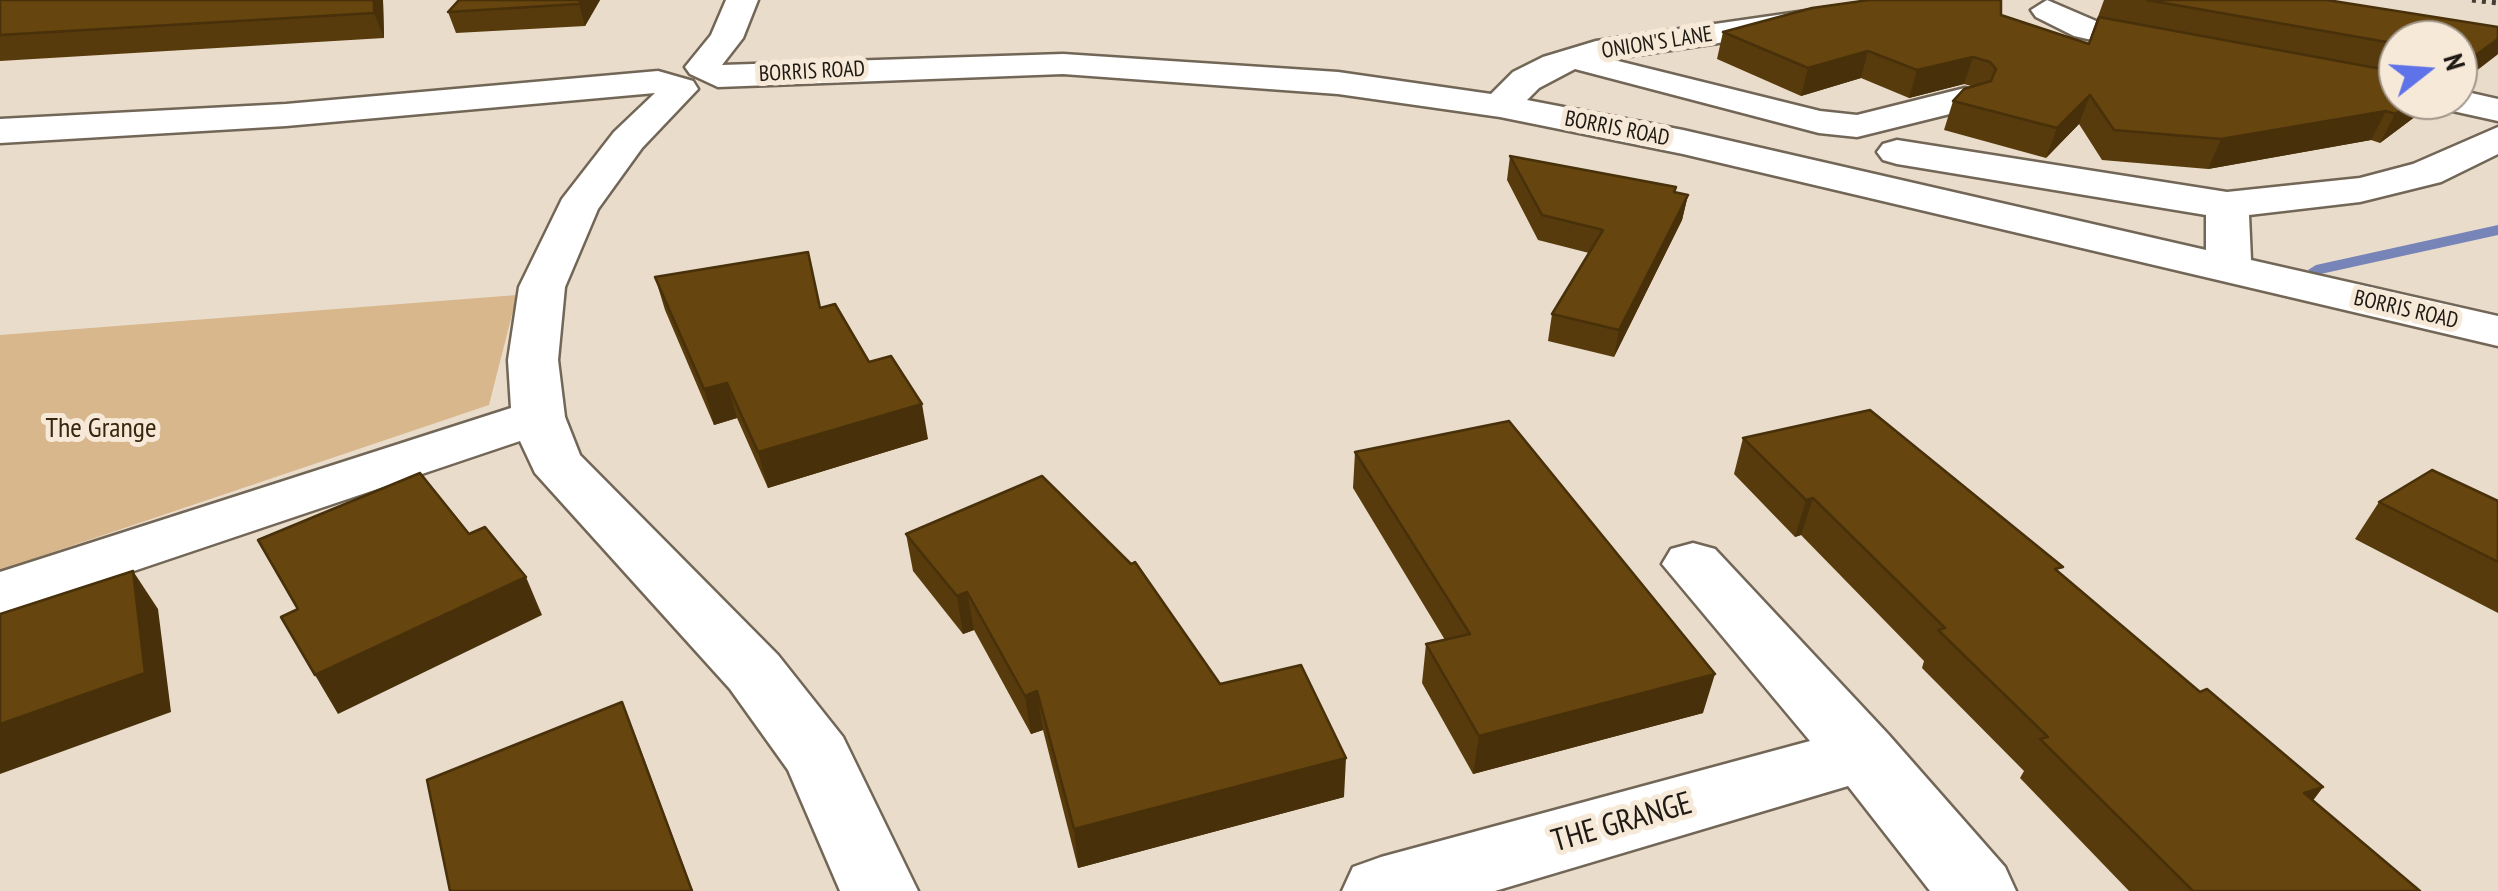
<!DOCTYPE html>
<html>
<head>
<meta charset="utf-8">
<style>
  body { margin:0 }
  #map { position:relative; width:2498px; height:891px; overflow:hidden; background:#eadccb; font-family:"PT Sans Narrow",sans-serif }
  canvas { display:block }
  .north { position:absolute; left:2378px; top:20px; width:100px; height:100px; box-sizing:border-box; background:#f7e9d8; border:2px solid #a1968a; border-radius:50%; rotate:73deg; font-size:28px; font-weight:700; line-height:40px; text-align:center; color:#1f1a14 }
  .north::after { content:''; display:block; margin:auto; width:35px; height:45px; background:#5e72e9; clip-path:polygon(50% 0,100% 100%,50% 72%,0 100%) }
</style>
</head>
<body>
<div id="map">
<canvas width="2498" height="891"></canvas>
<div class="north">N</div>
</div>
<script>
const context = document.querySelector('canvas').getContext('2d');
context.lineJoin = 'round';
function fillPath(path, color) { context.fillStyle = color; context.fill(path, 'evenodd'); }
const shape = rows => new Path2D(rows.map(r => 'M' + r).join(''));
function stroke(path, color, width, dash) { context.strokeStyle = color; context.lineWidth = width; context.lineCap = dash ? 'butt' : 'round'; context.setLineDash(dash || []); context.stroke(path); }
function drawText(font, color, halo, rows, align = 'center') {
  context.font = font + ' "PT Sans Narrow",sans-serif'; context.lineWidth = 10; context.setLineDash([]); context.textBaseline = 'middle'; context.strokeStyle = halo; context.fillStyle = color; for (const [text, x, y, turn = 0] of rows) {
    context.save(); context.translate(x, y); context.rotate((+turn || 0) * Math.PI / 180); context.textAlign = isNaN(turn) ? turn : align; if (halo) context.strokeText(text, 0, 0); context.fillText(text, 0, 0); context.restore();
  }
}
fillPath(shape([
  [517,295,489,405,0,570,0,335]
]), '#d8b78d');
fillPath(shape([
  [2498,225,2498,235,2316,275,2308,270,2316,265,2498,225]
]), '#7684b8');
const minor = shape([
  [726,0,758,0,743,38,722,65,1063,54,1338,72,1491,94,1513,72,1543,57,1596,41,1882,0,1964,0,1948,9,1610,59,1820,111,1857,115,1965,88,1978,91,1983,99,1978,107,1857,137,1819,133,1575,69,1539,88,1527,100,1683,130,2206,250,2206,215,1897,164,1883,160,1877,152,1883,144,1897,140,2227,192,2360,178,2413,164,2498,127,2498,154,2441,182,2360,202,2249,215,2251,260,2498,316,2498,346,1683,154,1500,117,1338,94,1063,74,718,87,690,74,685,67,711,35,726,0],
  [2047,0,2096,21,2180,40,2185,47,2180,54,2168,57,2074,36,2036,17,2031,10,2047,0],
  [658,71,693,81,698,89,642,148,598,209,565,287,558,360,565,417,580,455,778,655,843,737,918,891,840,891,788,770,730,689,535,473,520,441,0,616,0,572,511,408,508,360,519,287,562,199,614,132,655,93,286,126,0,143,0,119,286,104,658,71],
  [2458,90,2498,99,2498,121,2439,108,2434,100,2458,100,2458,90],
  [1693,543,1715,549,1888,734,2005,867,2016,891,1930,891,1848,786,1495,891,1342,891,1353,867,1381,857,1810,741,1662,564,1671,549,1693,543]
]);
stroke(minor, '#726657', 5);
fillPath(minor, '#fff');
stroke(shape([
  [2472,0,2498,3]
]), '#443e36', 5, [4, 6]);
fillPath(shape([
  [0,0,383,0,384,38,0,61],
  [459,0,600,0,585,26,456,33,448,12],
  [2104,0,2327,0,2498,27,2498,54,2497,55,2458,40,2398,40,2398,100,2432,104,2380,143,2371,140,2208,169,2102,160,2079,124,2046,158,1944,130,1953,101,1971,86,1964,84,1909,98,1861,78,1801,96,1717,59,1723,32,2001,15,2088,44],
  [1510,156,1676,187,1675,192,1688,195,1682,220,1614,357,1548,341,1552,314,1589,253,1538,240,1507,180],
  [655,277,820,308,869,362,928,439,768,488,737,418,714,425,665,310],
  [1743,438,2060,574,2200,692,2323,787,2313,800,2420,891,2129,891,2020,778,2024,771,1922,668,1924,661,1801,535,1795,537,1734,474],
  [1355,452,1703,713,1473,774,1422,683,1426,644,1445,640,1353,488],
  [2498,501,2498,613,2355,539,2379,502],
  [906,534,1220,684,1344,797,1078,868,1043,730,1031,734,974,630,963,634,913,571]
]), '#583b0c');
fillPath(shape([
  [374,0,383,0,384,38,374,13],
  [581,0,600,0,585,26,579,4],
  [2498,39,2497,55,2458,85,2458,68],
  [1868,51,1861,78,1801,96,1808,68],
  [1973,57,1964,84,1909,98,1917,70],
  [2090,95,2079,124,2046,158,2057,128],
  [2414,100,2434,100,2432,104,2380,143,2395,114],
  [2386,111,2371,140,2208,169,2221,139],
  [1688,195,1682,220,1614,357,1619,330],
  [727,383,737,418,714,425,704,389],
  [922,404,928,439,768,488,758,452],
  [1813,498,1801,535,1795,537,1806,500],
  [133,571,158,609,171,712,0,774,0,724],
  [526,577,542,615,338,714,315,675],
  [967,592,974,630,963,634,957,596],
  [1715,674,1703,713,1473,774,1479,736],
  [1037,691,1043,730,1031,734,1025,696],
  [622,702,637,740,693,891,692,891],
  [1346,758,1344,797,1078,868,1074,829],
  [2323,787,2295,825,2304,793]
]), '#47300a');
const building = shape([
  [0,0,374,0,374,13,0,35,0,0],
  [459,0,581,0,579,4,448,12,459,0],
  [1869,0,2001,0,2001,15,2089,44,2099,17,2398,72,2398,100,2414,100,2395,114,2386,111,2221,139,2114,130,2090,95,2057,128,1953,101,1964,89,1991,81,1996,69,1990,62,1973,57,1917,70,1868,51,1808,68,1723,32,1812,8,1869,0],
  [2147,0,2327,0,2498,27,2498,39,2458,68,2458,40,2398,40,2398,44,2147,0],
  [1510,156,1676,187,1674,192,1688,195,1619,330,1552,314,1603,230,1542,215,1510,156],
  [808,252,820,308,835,304,869,362,891,356,922,404,758,452,727,383,704,389,655,277,808,252],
  [1870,410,2063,567,2055,569,2200,692,2207,689,2323,787,2304,793,2420,891,2193,891,2040,739,2048,737,1938,630,1945,628,1813,498,1806,500,1743,438,1870,410],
  [1509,421,1715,674,1479,736,1426,644,1470,634,1355,452,1509,421],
  [2432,470,2498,501,2498,562,2379,502,2432,470],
  [420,473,469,534,485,527,526,577,315,675,281,617,298,609,258,540,420,473],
  [1042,476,1131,564,1135,562,1220,684,1301,665,1346,758,1074,829,1037,691,1025,696,967,592,957,596,906,534,1042,476],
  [133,571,145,673,0,724,0,614,133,571],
  [622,702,692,891,450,891,427,780,622,702]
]);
fillPath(building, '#66450e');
stroke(building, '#47300a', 2.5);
drawText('22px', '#1f1a14', '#f7e9d8', [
  ["ONION'S LANE",1657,43,-9],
  ["BORRIS ROAD",812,72,-3],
  ["BORRIS ROAD",1617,129,11],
  ["BORRIS ROAD",2406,310,13]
]);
drawText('28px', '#37270f', '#f7e9d8', [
  ["The Grange",101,429]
]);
drawText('32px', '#1f1a14', '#f7e9d8', [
  ["THE GRANGE",1622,823,-16]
]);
</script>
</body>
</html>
